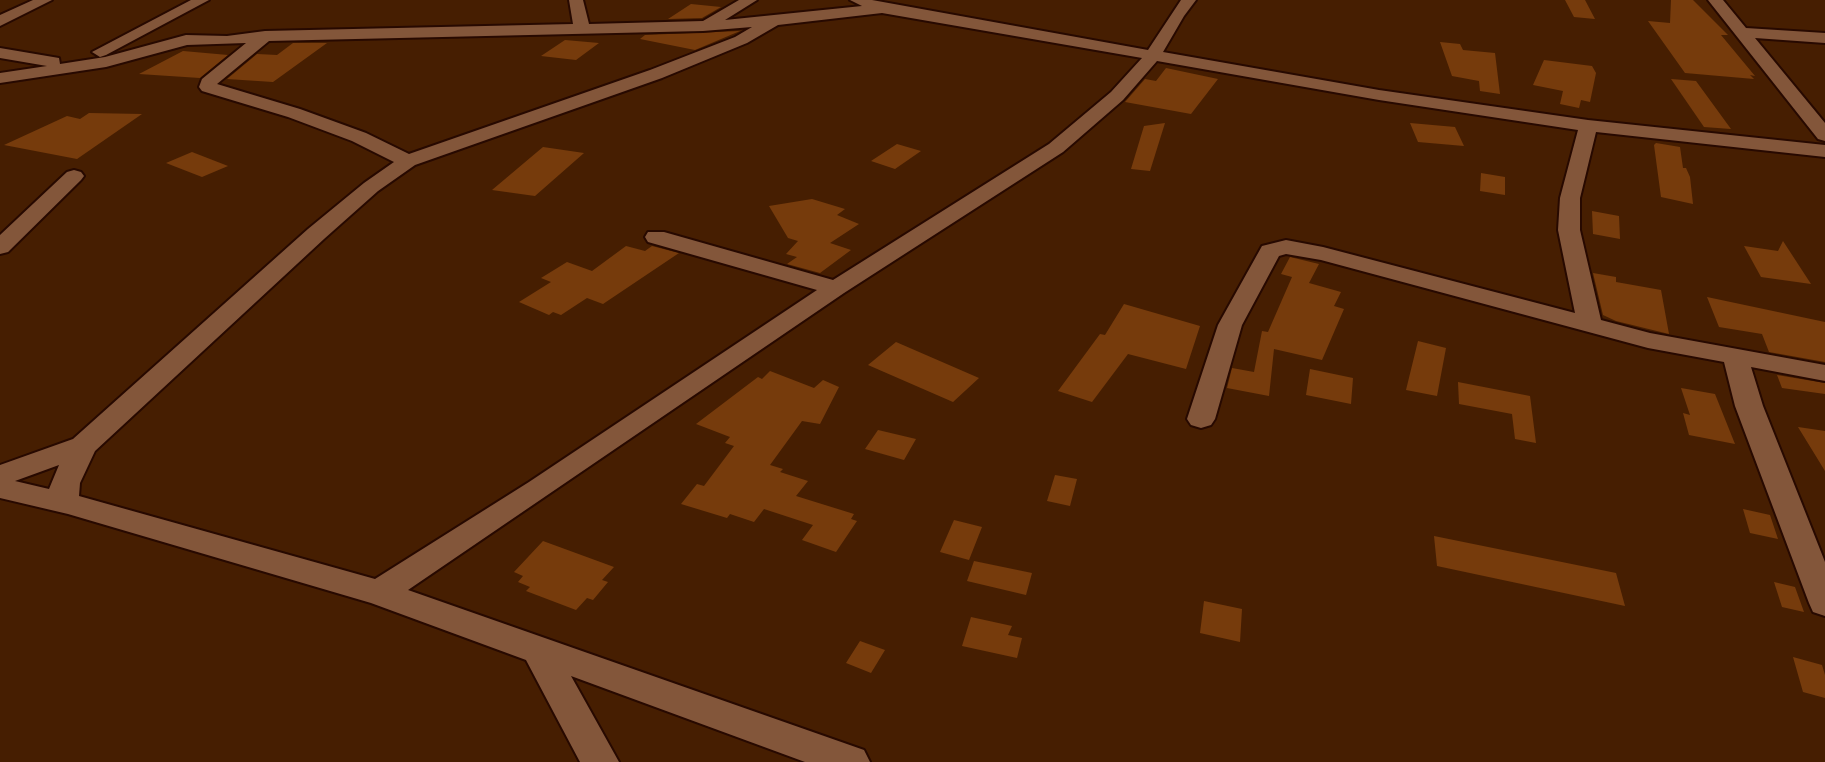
<!DOCTYPE html>
<html>
<head>
<meta charset="utf-8">
<style>
  body { margin:0 }
  canvas { display:block; background:#461e01 }
</style>
</head>
<body>
<canvas width="1825" height="762"></canvas>
<script>
const context = document.querySelector('canvas').getContext('2d');
context.lineJoin = 'round';
function fillPath(path, color) { context.fillStyle = color; context.fill(path, 'evenodd'); }
const shape = rows => new Path2D(rows.map(r => 'M' + r).join(''));
function stroke(path, color, width, dash) { context.strokeStyle = color; context.lineWidth = width; context.lineCap = dash ? 'butt' : 'round'; context.setLineDash(dash || []); context.stroke(path); }
fillPath(shape([
  [1565,0,1585,0,1595,19,1574,17],
  [1671,0,1693,0,1728,35,1721,35,1755,76,1750,75,1754,79,1685,73,1648,21,1670,23],
  [691,4,721,7,702,18,668,19],
  [740,31,695,50,640,39,645,35],
  [565,40,599,43,576,60,541,56],
  [1440,42,1460,44,1463,50,1495,53,1500,94,1480,91,1479,81,1452,76],
  [293,43,327,43,273,82,227,79,257,54,277,55],
  [183,51,228,55,200,78,139,74],
  [1544,60,1592,66,1596,73,1590,102,1581,100,1579,108,1560,104,1563,91,1533,85],
  [1166,68,1218,79,1191,114,1125,102,1145,79,1156,81],
  [1671,79,1696,81,1731,129,1704,127],
  [89,113,142,114,77,159,4,145,67,116,80,119],
  [1165,123,1150,171,1131,169,1144,126],
  [1410,123,1455,127,1464,146,1418,142],
  [1656,143,1680,147,1683,168,1686,168,1690,177,1693,204,1661,197,1654,145],
  [897,144,921,151,895,169,871,161],
  [543,147,584,153,535,196,492,190],
  [192,152,228,166,202,177,166,163],
  [1481,173,1505,177,1505,195,1480,191],
  [812,199,845,209,837,215,859,224,830,243,851,250,820,273,787,264,797,257,786,254,798,241,788,238,769,206],
  [1592,211,1619,216,1620,239,1593,234],
  [1783,241,1811,284,1761,277,1744,246,1778,251],
  [626,246,645,251,652,246,679,253,603,304,587,298,561,315,553,312,549,315,519,302,551,282,541,278,567,262,592,271],
  [1290,257,1319,264,1309,283,1341,292,1334,306,1344,309,1322,360,1274,349,1269,396,1227,388,1232,368,1254,372,1262,331,1268,332,1292,277,1281,274],
  [1593,273,1616,277,1616,282,1661,290,1669,334,1616,321,1603,315],
  [1707,297,1825,322,1825,362,1769,352,1762,334,1719,327],
  [1124,304,1200,326,1186,369,1128,354,1092,402,1058,391,1100,334,1105,335],
  [1418,341,1446,348,1437,396,1406,390],
  [896,342,979,378,953,402,868,365],
  [1310,369,1353,378,1351,404,1306,395],
  [770,371,814,388,823,380,839,387,820,424,802,421,770,465,783,469,780,472,808,481,796,496,854,514,851,519,857,521,836,552,802,540,813,525,764,509,754,522,730,514,727,518,681,504,697,484,704,486,734,446,725,443,730,437,696,424,758,377,762,379],
  [1777,375,1825,383,1825,394,1782,388],
  [1458,382,1530,396,1536,443,1515,439,1512,414,1459,404],
  [1681,388,1715,394,1735,444,1689,435,1683,413,1690,415],
  [1798,427,1825,431,1825,471],
  [878,430,916,439,904,460,865,449],
  [1055,475,1077,479,1070,506,1047,501],
  [1743,509,1770,515,1778,539,1750,533],
  [954,520,982,527,969,560,940,552],
  [1434,536,1616,573,1625,606,1437,566],
  [543,541,614,567,602,580,608,582,593,600,587,598,576,610,526,591,530,587,518,582,523,576,514,572],
  [974,561,1032,573,1026,595,967,581],
  [1774,582,1795,587,1804,612,1782,607],
  [1204,601,1242,609,1240,642,1200,633],
  [971,617,1012,626,1008,635,1022,638,1017,658,962,646],
  [860,641,885,650,871,673,846,663],
  [1793,657,1822,665,1825,675,1825,698,1803,692]
]), '#763b0c');
const minor = shape([
  [33,0,52,0,0,26,0,15,33,0],
  [191,0,209,0,106,55,100,57,92,52,191,0],
  [569,0,583,0,589,24,703,21,739,0,757,0,725,20,862,6,850,0,872,0,1148,50,1181,0,1196,0,1184,16,1163,52,1379,90,1588,120,1825,145,1825,157,1596,132,1580,198,1580,230,1601,320,1650,333,1825,365,1825,381,1751,367,1763,406,1825,562,1825,616,1813,612,1809,603,1735,406,1724,362,1648,348,1321,260,1286,254,1279,256,1242,325,1215,419,1211,425,1201,428,1191,425,1187,419,1218,325,1262,246,1286,240,1323,247,1575,313,1558,230,1560,198,1578,130,1379,100,1157,61,1123,100,1063,152,844,293,408,590,864,750,870,762,805,762,571,676,619,762,580,762,526,660,371,603,68,514,0,498,0,465,73,439,308,229,364,183,394,162,352,141,288,117,202,91,199,87,202,79,246,43,187,45,106,67,0,83,0,73,47,66,0,58,0,48,59,58,60,64,105,57,186,35,227,36,265,31,573,24,569,0],
  [882,13,1142,58,1111,92,1049,144,833,280,664,232,648,232,645,237,648,242,817,290,529,482,375,579,79,496,80,483,95,451,324,239,378,191,415,165,662,78,747,43,778,25,882,13],
  [752,27,735,37,650,70,409,154,366,133,300,109,217,84,269,41,703,31,752,27],
  [59,465,49,489,15,481,59,465],
  [1708,0,1723,0,1746,28,1825,33,1825,43,1755,38,1825,123,1825,141,1818,139,1708,0],
  [74,170,81,172,84,176,81,180,8,252,0,254,0,235,67,172,74,170]
]);
stroke(minor, '#270900', 4);
fillPath(minor, '#83563a');
</script>
</body>
</html>
